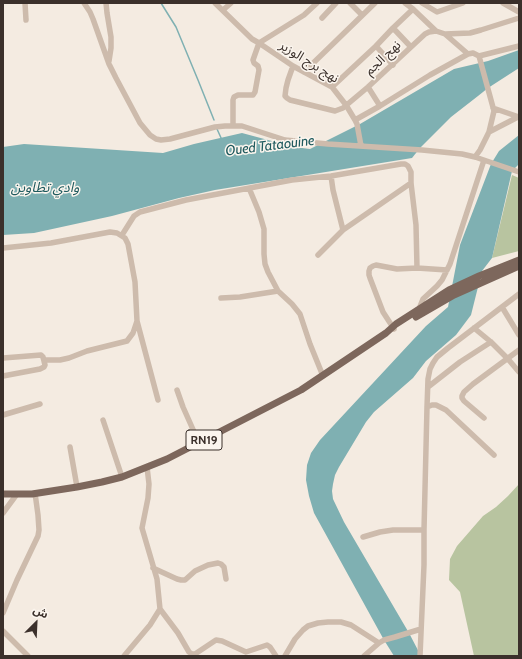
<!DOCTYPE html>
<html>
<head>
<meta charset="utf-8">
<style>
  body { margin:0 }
  #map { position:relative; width:522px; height:659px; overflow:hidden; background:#f4ebe1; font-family:Cabin,"Noto Sans Arabic",sans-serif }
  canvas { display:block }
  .frame { position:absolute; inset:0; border:4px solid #3b302b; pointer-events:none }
  .north { position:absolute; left:16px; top:603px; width:40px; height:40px; -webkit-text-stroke:3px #fbf5ee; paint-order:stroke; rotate:24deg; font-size:11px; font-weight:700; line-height:16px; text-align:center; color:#3b302b }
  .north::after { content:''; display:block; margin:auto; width:14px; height:18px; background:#3b302b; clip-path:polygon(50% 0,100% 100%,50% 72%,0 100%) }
</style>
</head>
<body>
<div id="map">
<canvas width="522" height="659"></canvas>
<div class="frame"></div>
<div class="north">ش</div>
</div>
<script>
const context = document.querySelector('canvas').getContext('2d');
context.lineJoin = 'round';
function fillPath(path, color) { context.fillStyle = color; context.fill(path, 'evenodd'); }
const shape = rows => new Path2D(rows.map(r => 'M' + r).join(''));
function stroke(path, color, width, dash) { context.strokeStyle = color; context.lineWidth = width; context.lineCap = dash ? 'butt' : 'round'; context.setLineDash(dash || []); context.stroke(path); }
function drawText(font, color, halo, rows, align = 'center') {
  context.font = font + ' Cabin,"Noto Sans Arabic",sans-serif'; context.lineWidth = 3; context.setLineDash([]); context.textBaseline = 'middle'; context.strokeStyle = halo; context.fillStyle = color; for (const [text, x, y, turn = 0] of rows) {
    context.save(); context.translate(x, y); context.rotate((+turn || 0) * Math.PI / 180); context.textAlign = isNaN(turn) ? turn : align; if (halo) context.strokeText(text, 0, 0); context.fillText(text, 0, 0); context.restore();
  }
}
fillPath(shape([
  [512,175,519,178,519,251,492,258],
  [519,484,519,656,474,656,460,592,449,580,450,559,457,546,483,516,496,507,508,496]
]), '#b8c4a0');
fillPath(shape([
  [519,50,519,68,488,88,478,96,451,117,420,148,412,158,215,190,179,198,112,216,34,233,3,235,3,147,24,144,163,153,194,144,242,133,294,147,310,149,360,124,454,69,488,61],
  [519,135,519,164,512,171,492,258,482,271,471,315,456,335,426,361,413,378,374,412,366,422,339,467,335,475,333,484,332,491,333,499,344,522,409,633,421,656,394,656,384,640,314,513,309,496,306,480,307,465,311,453,320,440,426,326,448,307,460,245,491,164,499,151]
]), '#7fb0b2');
stroke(shape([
  [161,3,176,27,198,80,214,120],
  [217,129,222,140]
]), '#7fb0b2', 1.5);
stroke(shape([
  [25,3,26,20],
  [84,3,90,12,93,19,109,64,116,78,140,123,150,135,156,139,161,140,170,139,215,127,225,126,242,126,285,140,328,144,422,150,462,154,475,157,519,172],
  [106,3,107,13,111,37,111,48,109,61],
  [215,3,252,39,259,43,293,66,332,87,346,105,355,120,357,124,361,146],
  [350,3,362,15],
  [405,3,413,9,436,31,445,34,468,54,473,53,479,56],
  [422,3,437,12,463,3],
  [503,3,519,12],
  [223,10,231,3],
  [322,18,336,3],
  [393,28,411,47],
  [445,34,470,33,481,30,519,18],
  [259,43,304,15,317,3],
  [376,46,393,65],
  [479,56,519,46],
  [293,66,288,80,286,88,285,96,287,98,290,100,335,111,343,108,368,87,425,34,429,32,436,31],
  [304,72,375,3],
  [332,87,376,46,393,28,413,9],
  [368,87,380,106],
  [493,108,519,117],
  [355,120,380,106,430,75,468,54],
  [233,125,233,100,234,97,238,95,253,95,255,92,259,70,258,66,254,63,253,60,259,43],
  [489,132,518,117],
  [475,157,480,150,489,132,494,111,479,56],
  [249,188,259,212,264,229,264,254,265,264,268,272,278,291,292,304,300,314,310,344,323,376],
  [343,230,411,183],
  [122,235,134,216,140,212,186,200,292,180,331,176,401,164,405,164,408,166,411,172,411,183,416,225,417,268],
  [3,248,51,243,110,232,117,233,125,238,128,244,135,282,137,321,158,400],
  [318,255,343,230,333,190,331,176],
  [221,298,240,297,278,291],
  [502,307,519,335],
  [419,309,423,299,437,286,442,280,450,264,484,160],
  [474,328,491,342,508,359,519,372],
  [394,329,383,312,370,278,369,275,369,271,370,268,373,266,376,265,397,269,417,268,447,270],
  [3,358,41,355,43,357,45,365,44,367,40,369,3,376],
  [45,360,60,360,69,358,87,351,127,341,133,333,137,321],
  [428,387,460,362,491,342],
  [177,390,183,407,199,443],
  [427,407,432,405,436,405,446,410,494,455],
  [3,415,40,404],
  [484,418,464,401,462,398,462,396,464,392,473,384,519,350],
  [103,420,122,477],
  [70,447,77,487],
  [3,513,17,494],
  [363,537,380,532,393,530,424,530],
  [153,568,177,579,181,580,185,580,195,571,208,565,218,563,221,564,224,567,226,579],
  [160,609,178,633,189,652,192,654,195,654,216,640,222,641,246,652,267,645,270,647,276,656],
  [3,613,17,580,38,536,39,530,38,515,35,493],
  [3,631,28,656],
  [124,656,150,625,160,609,157,579,142,528,148,498,149,484,147,467],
  [285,656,295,639,303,630,308,626,318,623,328,622,341,622,351,625,379,643],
  [364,656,379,643,384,640,395,637,421,629],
  [420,656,424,565,424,530,427,407,428,379,430,369,433,363,437,357,448,348,519,294]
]), '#cdbbac', 5.5);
stroke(shape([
  [416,317,454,295,519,266],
  [3,494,32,494,77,487,102,482,122,477,167,459,301,390,386,333,396,324,449,290,479,276,519,260]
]), '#7d675c', 7);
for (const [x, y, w] of [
  [204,440,36]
]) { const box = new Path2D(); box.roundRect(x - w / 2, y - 10, w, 20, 3); context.fillStyle = '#fbf5ee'; context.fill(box); stroke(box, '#3b302b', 1); }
drawText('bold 12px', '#3b302b', null, [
  ["RN19",204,440]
]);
drawText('13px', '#3b302b', '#fbf5ee', [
  ["نهج الجم",383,58,-43],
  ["نهج برج الوزير",309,62,32]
]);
drawText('italic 14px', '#1f5a5e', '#fbf5ee', [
  ["Oued Tataouine",270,146,-7],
  ["وادي تطاوين",45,188]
]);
</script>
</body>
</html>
